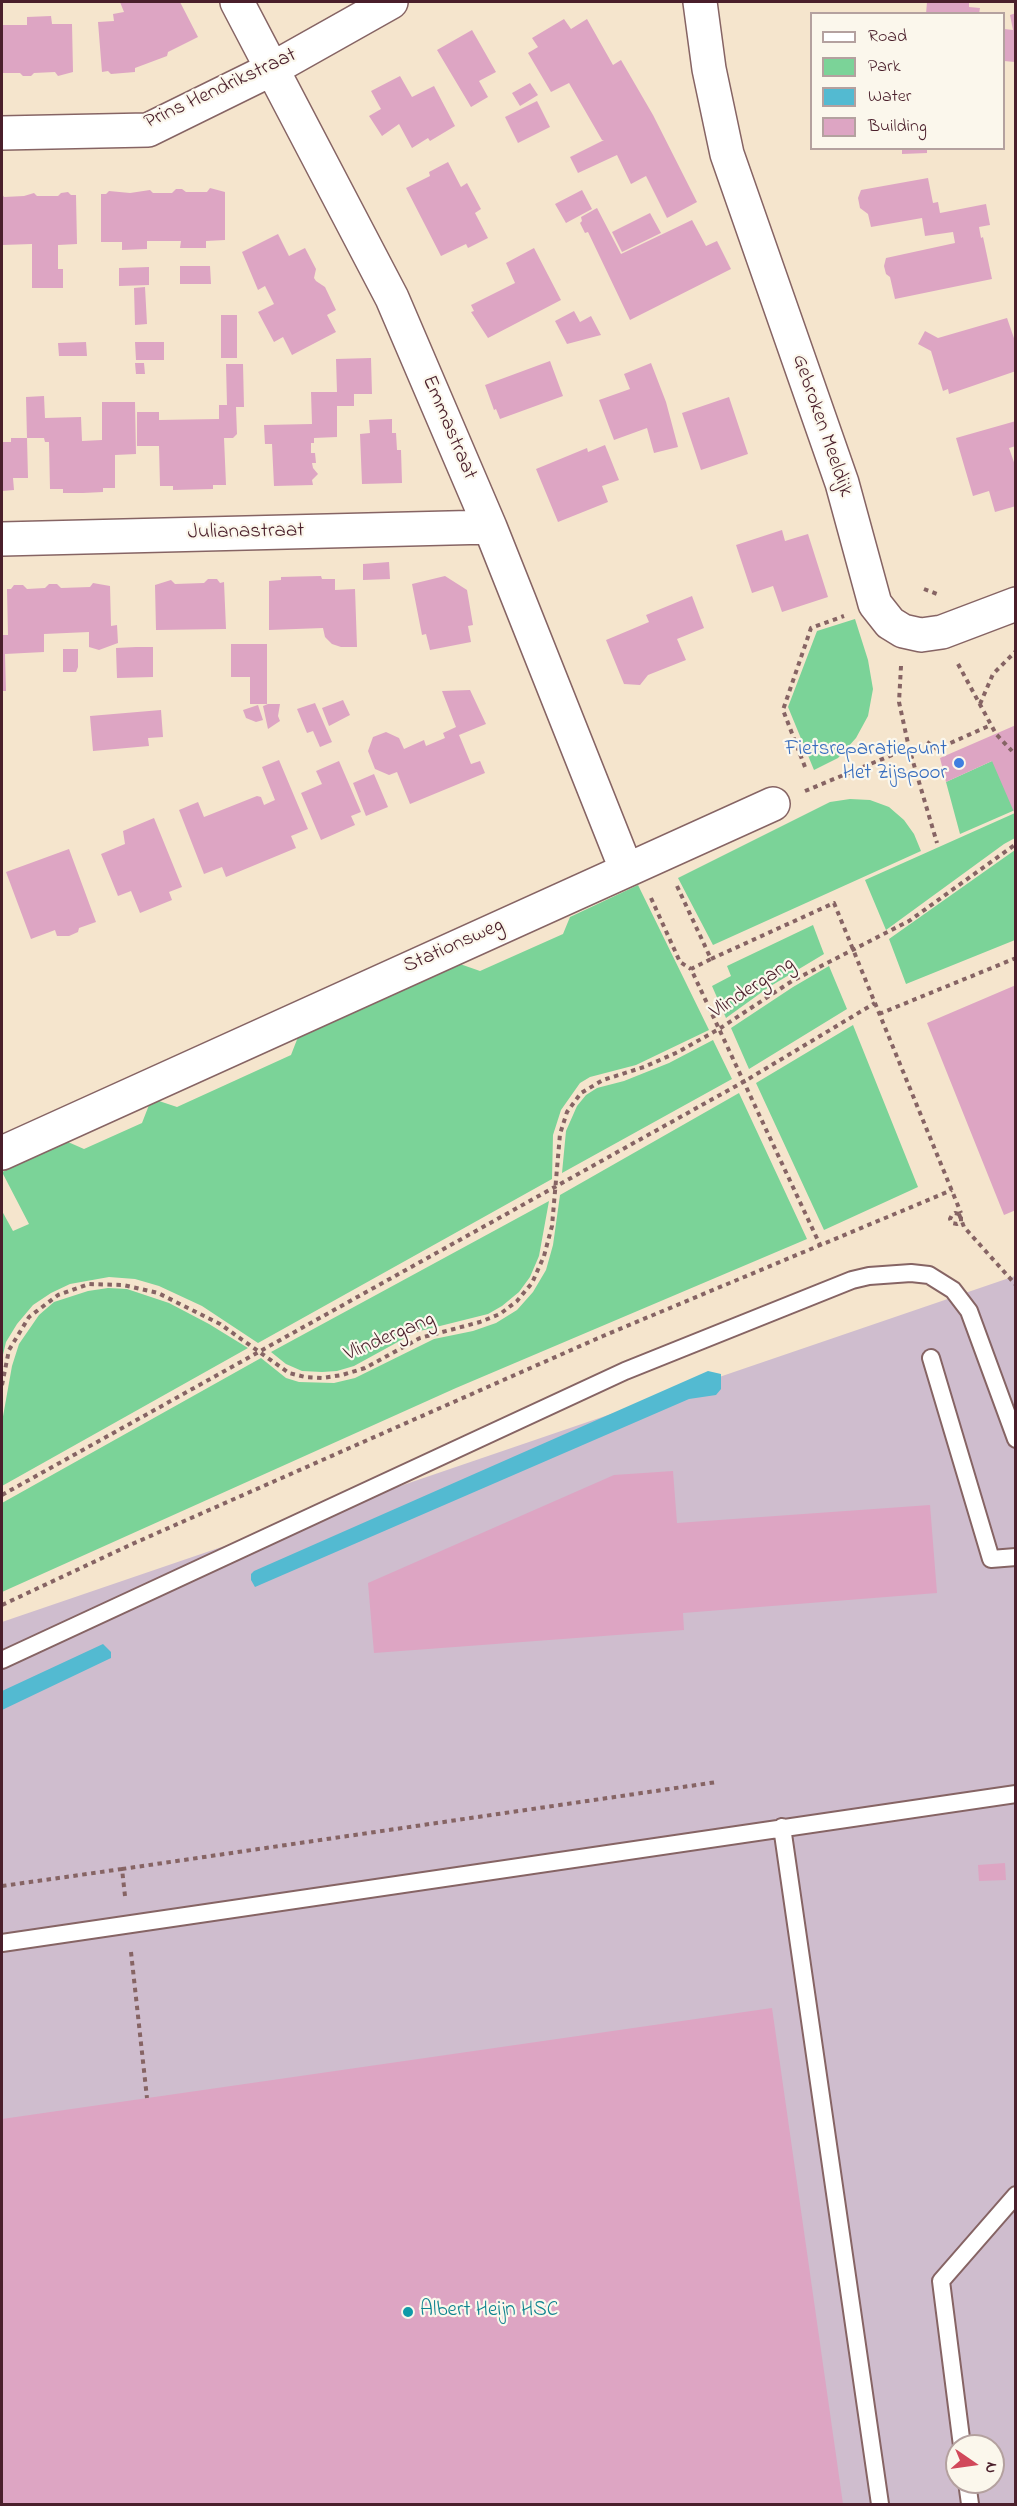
<!DOCTYPE html>
<html>
<head>
<meta charset="utf-8">
<style>
  body { margin:0 }
  #map { position:relative; width:1017px; height:2506px; overflow:hidden; background:#f5e5cd; font-family:"Indie Flower",sans-serif }
  canvas { display:block }
  .frame { position:absolute; inset:0; border:3px solid #4a1f2b; pointer-events:none }
  .legend { position:absolute; left:810px; top:12px; width:195px; height:138px; box-sizing:border-box; background:#fbf7ec; border:2px solid #b4a19f; margin:0; padding:8px 10px; list-style:none; font-size:18px; color:#4a1f2b }
  .legend li { display:flex; align-items:center; gap:12px; height:30px }
  .legend b { width:30px; border:2px solid #b4a19f }
  .north { position:absolute; left:945px; top:2434px; width:60px; height:60px; box-sizing:border-box; background:#fbf7ec; border:2px solid #b4a19f; border-radius:50%; rotate:103deg; font-size:16px; font-weight:700; line-height:24px; text-align:center; color:#4a1f2b }
  .north::after { content:''; display:block; margin:auto; width:21px; height:27px; background:#d1495b; clip-path:polygon(50% 0,100% 100%,50% 72%,0 100%) }
</style>
</head>
<body>
<div id="map">
<canvas width="1017" height="2506"></canvas>
<div class="frame"></div>
<ul class="legend">
<li><b style="height:8px;background:#fff"></b>Road</li>
<li><b style="height:16px;background:#7bd398"></b>Park</li>
<li><b style="height:16px;background:#53bad1"></b>Water</li>
<li><b style="height:16px;background:#dda5c3"></b>Building</li>
</ul>
<div class="north">N</div>
</div>
<script>
const context = document.querySelector('canvas').getContext('2d');
context.lineJoin = 'round';
function fillPath(path, color) { context.fillStyle = color; context.fill(path, 'evenodd'); }
const shape = rows => new Path2D(rows.map(r => 'M' + r).join(''));
function stroke(path, color, width, dash) { context.strokeStyle = color; context.lineWidth = width; context.lineCap = dash ? 'butt' : 'round'; context.setLineDash(dash || []); context.stroke(path); }
function drawText(font, color, halo, rows, align = 'center') {
  context.font = font + ' "Indie Flower",sans-serif'; context.lineWidth = 4.5; context.setLineDash([]); context.textBaseline = 'middle'; context.strokeStyle = halo; context.fillStyle = color; for (const [text, x, y, turn = 0] of rows) {
    context.save(); context.translate(x, y); context.rotate((+turn || 0) * Math.PI / 180); context.textAlign = isNaN(turn) ? turn : align; if (halo) context.strokeText(text, 0, 0); context.fillText(text, 0, 0); context.restore();
  }
}
fillPath(shape([
  [1015,1276,1015,2504,2,2504,2,1622],
  [957,2446,993,2446,993,2482,957,2482]
]), '#cfbdce');
fillPath(shape([
  [855,619,868,660,873,689,868,716,856,738,838,758,814,770,788,707,817,631],
  [997,752,1015,810,960,834,946,782,992,761],
  [850,799,870,800,889,807,904,820,914,834,921,851,713,945,678,878,830,802],
  [1015,813,1015,838,1004,844,886,930,865,880],
  [1015,850,1015,940,906,984,889,939],
  [638,885,709,1030,636,1065,590,1077,580,1083,561,1110,553,1135,552,1179,258,1343,202,1306,159,1286,135,1279,109,1277,70,1284,51,1293,33,1305,17,1324,6,1342,2,1359,2,1211,13,1231,29,1224,2,1172,68,1142,84,1149,142,1123,149,1105,159,1101,177,1107,291,1055,298,1037,460,964,480,971,563,934,570,917],
  [813,925,824,954,769,987,726,1018,712,986,731,976,727,966],
  [829,966,847,1009,749,1069,731,1028,793,987],
  [853,1025,918,1187,824,1230,756,1083],
  [713,1040,732,1079,562,1173,566,1131,577,1106,586,1095,597,1088,624,1081,669,1063],
  [739,1093,807,1239,456,1388,2,1592,2,1503,261,1358,286,1378,299,1382,334,1383,355,1378,434,1339,473,1331,496,1323,517,1310,533,1292,546,1270,553,1245,560,1195],
  [549,1201,539,1256,530,1277,519,1292,502,1306,488,1314,416,1332,354,1366,337,1371,322,1372,302,1371,286,1364,271,1352],
  [108,1288,127,1289,169,1303,209,1324,248,1348,2,1486,2,1422,12,1366,19,1344,39,1315,54,1302,88,1291]
]), '#7bd398');
fillPath(shape([
  [708,1371,721,1374,721,1389,716,1395,689,1399,255,1587,251,1580,251,1574,254,1571],
  [103,1644,111,1652,111,1658,2,1710,2,1691]
]), '#53bad1');
fillPath(shape([
  [120,2,180,2,198,37,168,52,167,56,135,68,135,72,111,74,108,71,102,72,98,22,114,21,113,14,124,12],
  [927,2,969,2,969,7,980,8,979,14,926,14],
  [1016,13,1015,62,1004,61,1004,29,1013,30,1010,15],
  [51,16,52,24,72,24,73,72,58,76,55,72,34,73,31,76,23,76,20,73,2,73,2,25,27,25,27,17],
  [564,19,571,29,587,19,613,65,621,60,653,115,697,202,667,218,646,176,631,184,617,155,578,173,570,157,604,140,602,140,569,83,551,92,528,53,538,47,532,38],
  [472,30,496,72,479,81,488,97,471,107,437,50],
  [400,76,412,97,434,86,455,126,430,141,428,138,412,148,399,124,382,136,369,116,381,109,371,91],
  [530,83,538,95,520,106,512,93],
  [537,101,550,127,518,143,505,117],
  [902,148,927,148,927,153,902,154],
  [448,162,461,187,467,183,481,209,475,213,488,238,468,248,466,244,441,256,406,188,430,176,429,172],
  [928,178,933,203,938,202,940,213,986,204,990,225,979,227,981,238,983,237,992,279,895,299,890,277,886,274,884,266,886,258,955,243,953,232,925,236,922,218,871,227,868,214,860,208,858,198,861,190],
  [210,188,225,192,225,240,206,241,206,248,180,248,181,241,147,241,147,249,122,250,122,242,101,242,101,194,106,194,109,191,130,193,150,190,153,193,172,193,176,189,182,189,186,192,207,192],
  [582,190,592,209,566,223,555,204],
  [68,192,71,195,76,195,77,244,58,245,58,269,63,269,63,288,32,288,32,244,2,245,2,194,4,197,24,196,34,193,37,196,58,196,61,193],
  [597,208,621,254,692,220,706,246,717,241,731,269,630,320,588,232,585,233,580,223,582,221,581,217],
  [650,213,661,233,622,252,612,232],
  [278,234,289,256,305,248,316,269,314,278,316,281,325,287,336,310,327,315,336,332,292,355,283,337,274,342,258,312,274,304,265,286,258,290,242,252],
  [534,248,561,300,488,338,471,312,474,311,471,305,515,283,506,263],
  [180,266,210,266,211,284,180,284],
  [149,267,149,285,119,286,119,268],
  [145,287,147,324,135,325,134,288],
  [574,311,580,322,591,316,601,335,567,344,555,321],
  [221,315,237,315,237,358,221,358],
  [1007,318,1016,344,1016,371,949,394,948,389,943,391,931,351,918,344,925,331,938,338],
  [86,342,87,356,59,356,58,343],
  [135,342,164,342,164,360,136,360],
  [371,358,372,394,354,394,354,406,337,406,337,437,314,438,314,443,311,443,311,453,315,453,316,463,312,463,313,468,318,474,312,480,313,485,274,486,272,444,265,444,264,425,312,424,311,392,337,392,336,359],
  [550,361,563,396,500,419,496,409,494,410,485,385],
  [135,363,144,363,145,374,136,374],
  [651,363,666,402,678,447,654,453,647,428,614,440,599,400,630,389,624,374],
  [226,364,243,364,244,407,236,407,237,434,233,438,224,438,226,485,213,485,213,489,173,490,173,486,160,486,159,446,137,446,137,412,159,412,159,420,219,419,219,405,227,405],
  [44,396,45,418,81,417,82,441,102,440,102,402,135,402,136,454,115,455,115,488,103,488,103,492,83,493,63,493,63,489,50,489,49,442,45,442,44,438,27,438,26,397],
  [729,397,748,454,701,470,682,413],
  [392,419,392,433,396,433,397,450,401,450,402,483,362,484,360,434,370,433,369,420],
  [1016,421,1016,446,1009,448,1016,468,1016,506,995,512,989,491,973,496,956,438],
  [11,438,27,438,28,478,13,478,14,490,2,491,2,442,11,442],
  [605,445,619,480,602,486,608,502,558,522,536,469,587,448,588,452],
  [782,530,785,541,808,534,828,597,782,612,773,586,752,593,736,545],
  [389,562,390,579,363,580,363,564],
  [321,576,322,579,335,579,335,590,355,589,357,647,341,647,332,644,325,637,323,628,269,630,269,581,281,580,281,577],
  [445,576,467,590,473,625,468,626,471,642,430,650,426,634,422,635,412,584],
  [208,579,217,579,220,583,224,582,226,629,156,630,155,585,171,580,175,584,204,583],
  [93,583,110,586,111,626,117,625,118,643,99,650,89,647,89,632,44,634,44,652,5,654,6,691,2,691,2,635,8,635,7,589,11,589,14,585,23,585,27,589,45,588,49,584,57,584,61,588,90,587],
  [692,596,704,628,677,639,686,660,648,675,640,685,624,684,606,640,649,622,646,615],
  [231,644,267,644,267,704,250,704,250,677,231,677],
  [136,647,153,647,153,677,117,678,116,648],
  [63,649,78,649,78,667,76,672,63,672],
  [470,690,486,724,459,735,471,764,480,761,485,773,410,804,397,772,389,775,375,769,368,751,373,737,386,732,399,738,404,749,424,740,426,746,445,738,443,733,456,727,442,691],
  [343,700,350,715,329,726,322,708],
  [315,703,332,742,320,747,313,731,307,733,297,709],
  [268,704,280,704,278,716,280,721,268,729,263,706],
  [258,705,263,720,256,722,246,718,243,710],
  [161,710,163,737,148,738,149,746,93,751,90,716],
  [1016,725,1016,811,1014,812,992,761,946,782,940,758],
  [279,760,308,829,291,836,296,848,226,877,222,867,204,874,179,810,198,802,204,817,257,796,261,797,264,805,275,800,262,767],
  [339,761,361,812,351,816,355,825,321,840,301,793,322,784,316,771],
  [374,774,388,807,366,816,353,783],
  [154,818,182,887,169,892,172,900,140,913,131,891,118,896,101,854,125,844,123,831],
  [69,849,96,922,79,928,78,932,69,936,57,936,55,930,31,939,6,872],
  [1016,985,1016,1210,1004,1215,927,1023],
  [673,1471,677,1523,930,1505,937,1593,683,1613,684,1630,374,1653,368,1583,614,1475],
  [1005,1863,1006,1880,979,1881,978,1865],
  [772,2008,843,2504,2,2504,2,2119]
]), '#dda5c3');
const service = shape([
  [931,1358,991,1559,1016,1557],
  [2,1660,625,1371,852,1280,869,1276,911,1273,929,1275,953,1290,969,1311,1016,1439],
  [782,1827,880,2504],
  [2,1943,1016,1794],
  [962,2446,941,2281,1016,2195],
  [967,2482,970,2504]
]);
const minor = shape([
  [237,2,392,298,490,527,626,869],
  [700,2,709,69,727,154,842,483,875,604,890,623,903,631,921,635,942,632,1016,604],
  [2,133,148,130,272,69,391,2],
  [2,539,490,527],
  [2,1153,773,804]
]);
stroke(service, '#866464', 20);
stroke(minor, '#866464', 36);
stroke(shape([
  [924,589,937,594],
  [958,664,996,734,1012,751],
  [901,666,899,702,909,748,937,843],
  [980,704,993,674,1016,651],
  [927,742,937,749,991,725],
  [805,767,783,710,811,628,844,616],
  [805,791,909,748],
  [677,886,711,959,691,969,821,1247],
  [651,898,680,962,691,969],
  [711,959,834,903,961,1213],
  [879,1014,1016,958],
  [959,1214,964,1227,1016,1285],
  [2,1385,9,1350,29,1317,58,1295,89,1284,123,1285,158,1293,220,1324,289,1373,305,1377,322,1378,342,1375,365,1368,420,1338,480,1322,500,1314,517,1301,532,1283,544,1256,552,1226,560,1134,567,1112,581,1093,603,1080,644,1067,678,1052,719,1029,792,981,909,921,1016,844],
  [2,1495,745,1081,875,1003],
  [2,1605,130,1545,603,1336,952,1190],
  [2,1886,122,1869],
  [125,1896,122,1869,717,1782],
  [131,1952,147,2098]
]), '#866464', 4, [4.5, 4.5]);
stroke(service, '#fff', 16);
stroke(minor, '#fff', 33);
stroke(shape([
  [959,1214,955,1213,952,1215,950,1219,952,1223,957,1224,961,1222,961,1213]
]), '#866464', 4, [4.5, 4.5]);
for (const [x, y, r, color] of [
  [959,763,6,"#3f7fe0"],
  [408,2312,6,"#0f9aa8"]
]) { const dot = new Path2D(); dot.arc(x, y, r, 0, 2 * Math.PI); context.fillStyle = color; context.fill(dot); stroke(dot, '#fbf7ec', 2); }
drawText('21px', '#4a1f2b', '#fbf7ec', [
  ["Prins Hendrikstraat",221,90,-25],
  ["Gebroken Meeldijk",821,426,71],
  ["Emmastraat",448,428,67],
  ["Julianastraat",246,533,-1],
  ["Stationsweg",454,947,-24],
  ["Vlindergang",753,989,-33],
  ["Vlindergang",390,1338,-23]
]);
drawText('21px', '#366cbe', '#fbf7ec', [
  ["Fietsreparatiepunt",947,751],
  ["Het Zijspoor",947,775]
], 'right');
drawText('21px', '#0d838f', '#fbf7ec', [
  ["Albert Heijn HSC",420,2312]
], 'left');
</script>
</body>
</html>
